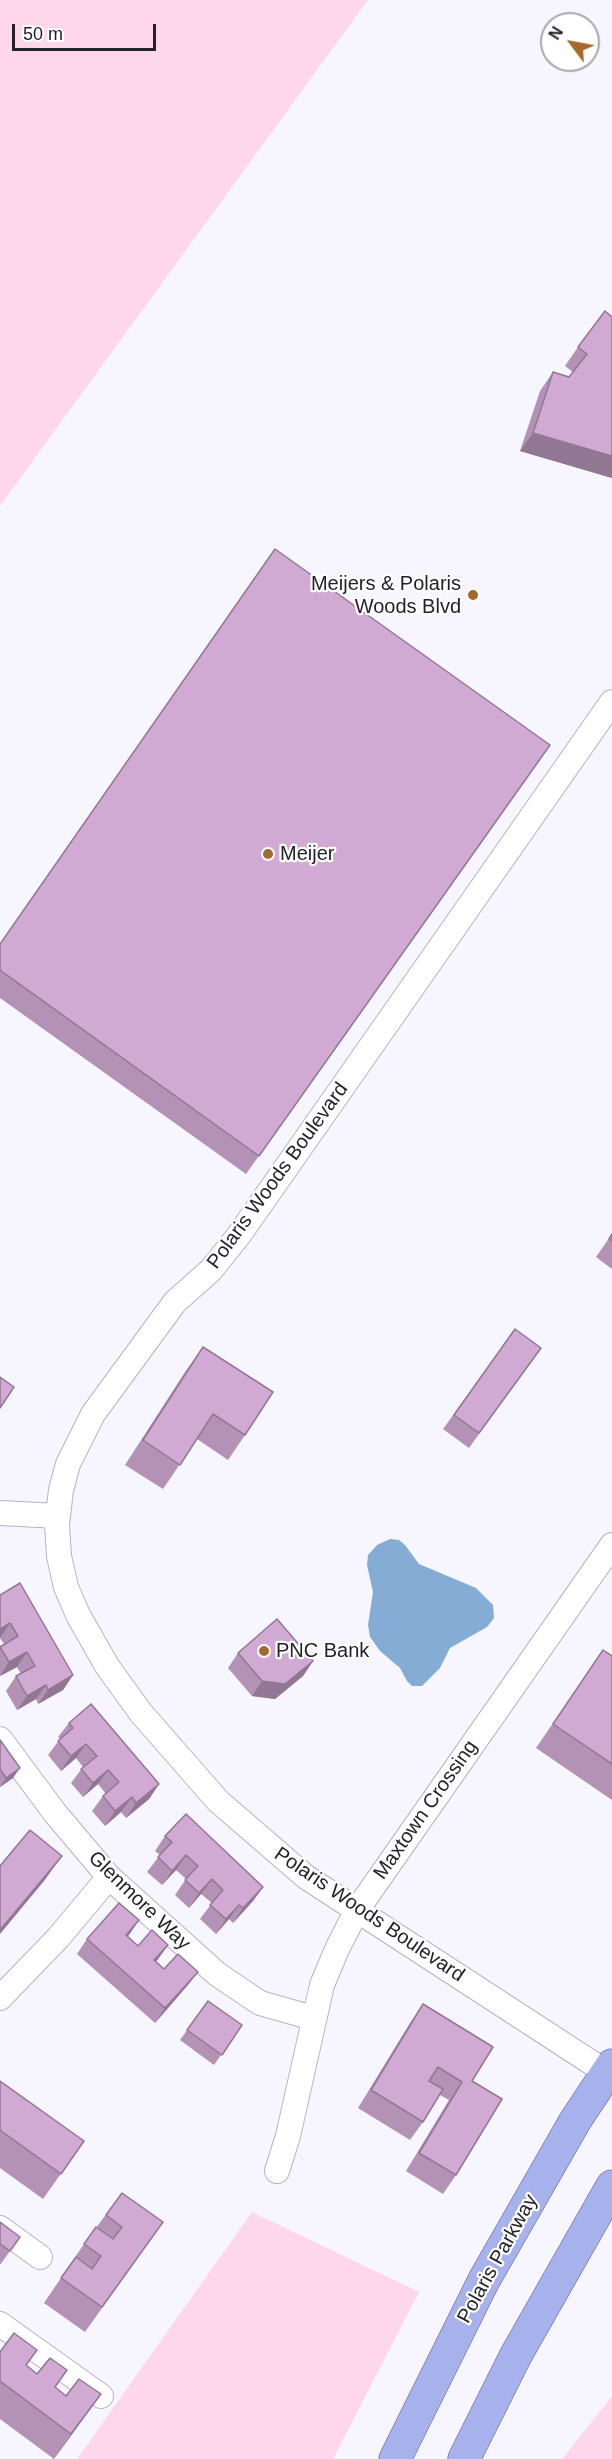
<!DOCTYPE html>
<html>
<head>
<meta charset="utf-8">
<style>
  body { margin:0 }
  #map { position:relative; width:612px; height:2459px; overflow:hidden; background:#f7f5fd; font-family:Helvetica,sans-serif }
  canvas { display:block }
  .north { position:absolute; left:540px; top:12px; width:60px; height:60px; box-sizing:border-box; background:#fff; border:2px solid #a7a7a9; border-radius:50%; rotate:302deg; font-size:16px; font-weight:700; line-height:24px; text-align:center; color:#242229 }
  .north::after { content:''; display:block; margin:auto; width:21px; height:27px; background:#a6692c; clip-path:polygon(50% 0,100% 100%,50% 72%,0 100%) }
  .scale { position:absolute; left:12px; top:24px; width:144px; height:27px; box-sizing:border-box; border:3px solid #242229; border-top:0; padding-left:8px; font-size:18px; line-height:21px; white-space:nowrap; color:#242229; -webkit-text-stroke:4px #fff; paint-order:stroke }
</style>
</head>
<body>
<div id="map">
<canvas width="612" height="2459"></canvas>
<div class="north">N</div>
<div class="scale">50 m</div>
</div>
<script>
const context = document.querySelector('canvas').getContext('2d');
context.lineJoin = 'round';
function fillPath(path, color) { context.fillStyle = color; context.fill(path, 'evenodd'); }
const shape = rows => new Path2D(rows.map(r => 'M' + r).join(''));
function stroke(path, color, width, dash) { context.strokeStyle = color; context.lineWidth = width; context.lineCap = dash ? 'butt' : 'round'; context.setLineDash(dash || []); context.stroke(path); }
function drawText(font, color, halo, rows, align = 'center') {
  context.font = font + ' Helvetica,sans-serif'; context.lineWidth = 4.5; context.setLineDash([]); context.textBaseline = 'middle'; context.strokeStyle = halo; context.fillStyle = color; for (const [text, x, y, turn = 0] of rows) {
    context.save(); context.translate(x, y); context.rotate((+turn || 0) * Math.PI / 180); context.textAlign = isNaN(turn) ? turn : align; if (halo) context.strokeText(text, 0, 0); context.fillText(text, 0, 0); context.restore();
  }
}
fillPath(shape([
  [0,0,368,0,0,506],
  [252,2212,419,2292,333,2459,77,2459],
  [612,2396,612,2459,562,2459]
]), '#fed8ea');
fillPath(shape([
  [390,1539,399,1540,405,1545,419,1564,476,1588,493,1605,494,1618,487,1627,450,1648,440,1668,422,1686,412,1686,407,1681,400,1668,380,1651,370,1637,368,1625,373,1592,367,1565,368,1555,377,1545]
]), '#85acd4');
const minor = shape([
  [612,702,239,1235,211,1270,175,1302,93,1414,68,1464,61,1490,57,1525,59,1556,66,1587,78,1615,107,1666,141,1713,218,1801,306,1877,612,2076],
  [0,1513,58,1516],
  [0,1739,55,1813,109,1877,217,1974,260,2003,313,2018],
  [0,1998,58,1938,109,1877],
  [277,2171,288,2136,322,1985,337,1949,357,1910,612,1545],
  [0,2228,40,2257],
  [0,2324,101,2396]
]);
const major = shape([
  [395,2459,484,2280,575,2121,612,2065],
  [464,2459,516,2355,612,2186]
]);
stroke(minor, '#b8b2c5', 26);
stroke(major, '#535d9f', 33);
stroke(minor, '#fff', 24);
stroke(major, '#a7b1ec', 32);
fillPath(shape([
  [612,317,612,478,520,451,540,391,553,372,569,377,573,372,565,366,578,347],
  [550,745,246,1174,0,998,0,944],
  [612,1234,612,1269,596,1257],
  [515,1329,541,1348,469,1448,443,1429],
  [203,1347,245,1435,228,1460,197,1439,163,1489,125,1465,185,1372],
  [0,1595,73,1675,63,1690,38,1704,36,1699,17,1710,6,1691,16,1676,21,1674,17,1667,0,1676,0,1646,4,1644,0,1638],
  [603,1650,612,1656,612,1800,536,1748],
  [238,1653,313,1661,303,1676,275,1699,252,1696,228,1668],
  [69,1723,159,1784,149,1799,126,1818,121,1812,105,1826,92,1811,103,1796,106,1794,98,1784,83,1797,71,1783,83,1767,76,1758,61,1771,48,1755,60,1739,58,1737],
  [0,1740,13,1778,0,1787],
  [165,1836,263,1887,253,1901,233,1923,229,1919,216,1934,200,1919,212,1903,201,1894,189,1908,175,1895,186,1879,176,1870,162,1885,147,1872,160,1855,155,1851],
  [128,1937,138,1946,168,1945,156,1962,164,1969,198,1972,187,1986,155,2023,77,1954,87,1939],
  [208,2001,242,2025,214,2065,180,2040],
  [423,2004,472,2081,456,2175,443,2194,406,2171,449,2100,440,2095,423,2122,410,2140,358,2108,410,2023],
  [0,2081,84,2141,43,2199,0,2168],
  [122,2193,163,2222,85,2332,44,2303,84,2244],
  [0,2222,20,2237,0,2265],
  [0,2352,26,2366,55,2387,83,2419,54,2459,0,2419]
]), '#b492b6');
fillPath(shape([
  [533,433,612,456,612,478,520,451],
  [10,1623,0,1638,0,1629],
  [27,1652,17,1667,0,1676,9,1662],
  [313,1661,303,1676,275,1699,252,1696,262,1681],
  [73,1675,63,1690,38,1704,48,1690],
  [46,1685,36,1699,17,1710,27,1696],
  [86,1744,76,1758,61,1771,71,1756],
  [20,1768,13,1778,0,1787,6,1778],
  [108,1770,98,1784,83,1797,93,1783],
  [159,1784,149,1799,126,1818,136,1803],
  [132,1797,121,1812,105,1826,115,1811],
  [186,1855,176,1870,162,1885,172,1871],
  [62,1856,44,1881,0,1934,0,1930],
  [212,1879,201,1894,189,1908,199,1893],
  [263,1887,253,1901,233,1923,243,1908],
  [239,1905,229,1919,216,1934,226,1919],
  [139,1920,129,1935,116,1950,126,1935],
  [168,1945,158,1959,144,1975,154,1960],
  [198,1972,187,1986,155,2023,165,2008],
  [101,2394,83,2419,54,2459,71,2434]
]), '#927794');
const building = shape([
  [605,311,612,317,612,456,533,433,553,372,569,377,587,354,578,347,605,311],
  [275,549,550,745,259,1156,0,970,0,944,275,549],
  [612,1234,612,1241,609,1239,612,1234],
  [515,1329,541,1348,479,1433,454,1415,515,1329],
  [203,1347,273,1392,245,1435,213,1414,180,1465,143,1440,203,1347],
  [0,1377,14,1387,0,1408,0,1377],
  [20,1583,73,1675,48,1690,46,1685,27,1696,16,1676,35,1666,27,1652,9,1662,0,1647,18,1636,10,1623,0,1629,0,1595,20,1583],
  [277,1619,313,1661,285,1684,262,1681,238,1653,277,1619],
  [603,1650,612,1656,612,1764,553,1724,603,1650],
  [91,1704,159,1784,136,1803,132,1797,115,1811,103,1796,119,1782,108,1770,93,1783,81,1769,97,1756,86,1744,71,1756,58,1741,73,1728,69,1723,91,1704],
  [0,1740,20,1768,6,1778,0,1769,0,1740],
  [186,1814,263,1887,243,1908,239,1905,226,1919,210,1905,223,1890,212,1879,199,1893,185,1880,198,1866,186,1855,172,1871,158,1857,172,1842,165,1836,186,1814],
  [30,1830,62,1856,0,1930,0,1866,30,1830],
  [119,1903,139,1920,126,1935,138,1946,152,1930,168,1945,154,1960,164,1969,178,1954,198,1972,165,2008,87,1939,119,1903],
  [208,2001,242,2025,222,2055,187,2030,208,2001],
  [423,2004,493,2047,472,2081,502,2099,456,2175,419,2153,462,2082,438,2067,429,2081,443,2089,423,2122,371,2090,423,2004],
  [0,2081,84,2141,61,2174,0,2130,0,2081],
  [122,2193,163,2222,102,2307,61,2278,76,2257,92,2269,101,2256,84,2244,96,2227,113,2239,122,2227,106,2215,122,2193],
  [0,2222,20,2237,10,2251,0,2244,0,2222],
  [14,2333,37,2350,26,2365,37,2374,50,2358,67,2370,55,2387,66,2396,79,2379,101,2394,71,2434,0,2381,0,2352,14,2333]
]);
fillPath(building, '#d1aad4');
stroke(building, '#927794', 1.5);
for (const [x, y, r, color] of [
  [473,595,6,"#a6692c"],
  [268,854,6,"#a6692c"],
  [264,1651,6,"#a6692c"]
]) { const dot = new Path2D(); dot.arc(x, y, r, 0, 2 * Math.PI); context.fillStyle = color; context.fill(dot); stroke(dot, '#fff', 2); }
drawText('20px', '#242229', '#fff', [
  ["Meijers & Polaris",461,584,"right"],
  ["Woods Blvd",461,607,"right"],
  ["Meijer",280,854],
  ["PNC Bank",276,1651]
], 'left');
drawText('20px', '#242229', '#fff', [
  ["Polaris Woods Boulevard",278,1176,-54],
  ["Maxtown Crossing",426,1810,-55],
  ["Glenmore Way",139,1901,44],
  ["Polaris Woods Boulevard",369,1915,34],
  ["Polaris Parkway",498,2259,-61]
]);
</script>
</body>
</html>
